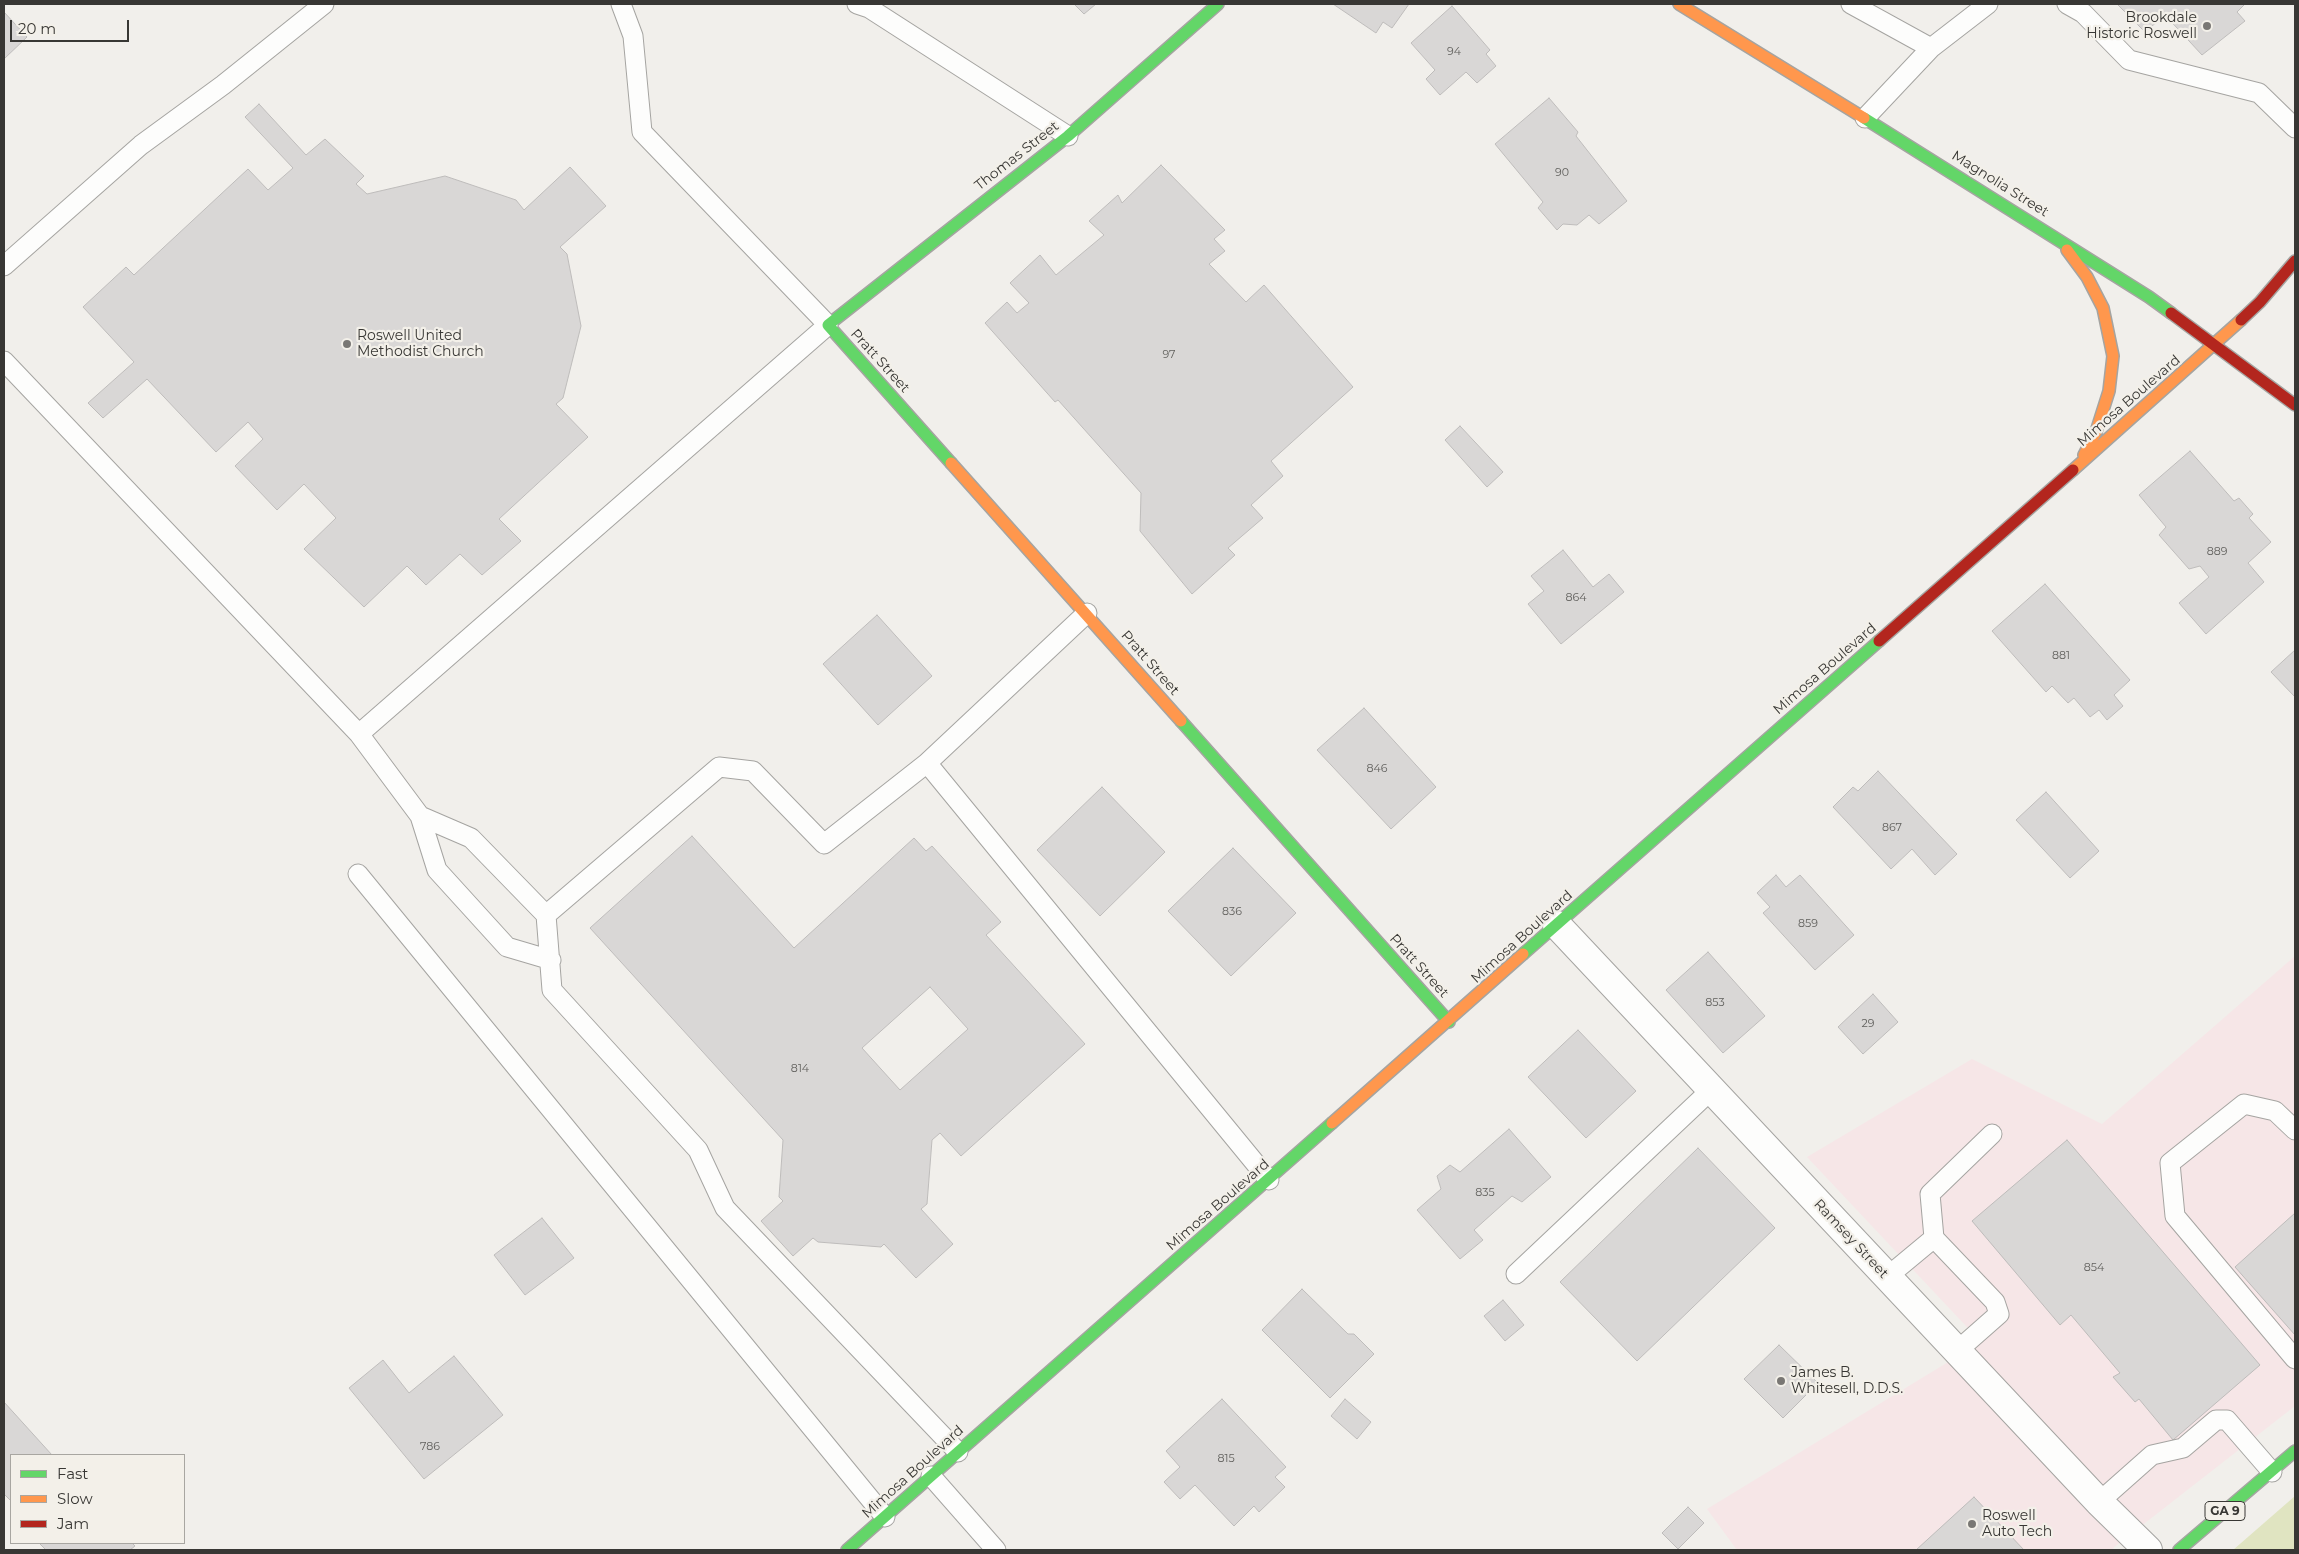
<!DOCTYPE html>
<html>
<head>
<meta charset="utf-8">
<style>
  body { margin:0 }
  #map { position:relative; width:2299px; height:1554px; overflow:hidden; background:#f1efeb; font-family:Montserrat,sans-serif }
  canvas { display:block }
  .frame { position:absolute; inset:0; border:5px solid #383734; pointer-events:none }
  .legend { position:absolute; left:10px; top:1454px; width:175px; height:90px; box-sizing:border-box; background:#f3f0e9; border:1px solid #a8a6a1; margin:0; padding:6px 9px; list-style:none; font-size:15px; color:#383734 }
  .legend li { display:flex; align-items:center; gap:10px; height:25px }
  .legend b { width:25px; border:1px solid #a8a6a1 }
  .scale { position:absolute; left:10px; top:20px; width:119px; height:22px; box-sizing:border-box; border:2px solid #383734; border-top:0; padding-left:6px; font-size:15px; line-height:18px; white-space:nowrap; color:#383734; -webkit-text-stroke:4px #f3f0e9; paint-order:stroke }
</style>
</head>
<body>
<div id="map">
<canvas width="2299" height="1554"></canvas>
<div class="frame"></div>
<ul class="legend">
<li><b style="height:6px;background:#63d668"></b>Fast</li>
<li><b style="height:6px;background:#ff974d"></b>Slow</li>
<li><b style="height:6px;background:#b3261e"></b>Jam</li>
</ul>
<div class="scale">20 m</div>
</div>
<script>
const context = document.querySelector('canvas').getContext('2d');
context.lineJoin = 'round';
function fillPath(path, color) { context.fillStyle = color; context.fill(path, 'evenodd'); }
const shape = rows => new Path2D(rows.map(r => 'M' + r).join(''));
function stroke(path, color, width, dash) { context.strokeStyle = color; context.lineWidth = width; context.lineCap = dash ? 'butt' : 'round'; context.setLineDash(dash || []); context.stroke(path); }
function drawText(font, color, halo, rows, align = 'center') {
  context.font = font + ' Montserrat,sans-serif'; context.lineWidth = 4.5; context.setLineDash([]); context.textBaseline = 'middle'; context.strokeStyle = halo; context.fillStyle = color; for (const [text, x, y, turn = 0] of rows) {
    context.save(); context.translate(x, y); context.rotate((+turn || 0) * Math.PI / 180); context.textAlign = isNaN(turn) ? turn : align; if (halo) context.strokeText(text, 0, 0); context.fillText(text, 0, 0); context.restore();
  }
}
fillPath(shape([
  [2295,956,2295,1406,2113,1548,2114,1550,1737,1550,1707,1509,1981,1342,1807,1157,1972,1059,2102,1124]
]), '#f6e6e7');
fillPath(shape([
  [2295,1496,2295,1550,2233,1550]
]), '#e0e4c1');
const building = shape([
  [1074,4,1096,4,1084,14,1074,4],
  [1333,4,1409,4,1392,28,1383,22,1376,33,1333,4],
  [2117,4,2245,4,2237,12,2245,21,2202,55,2165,15,2145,32,2117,4],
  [1452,6,1490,50,1486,54,1496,66,1477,83,1466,72,1440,95,1426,79,1435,70,1411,43,1452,6],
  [4,12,27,37,4,59,4,12],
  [1549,98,1578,132,1576,136,1627,201,1599,224,1589,215,1577,225,1563,224,1557,230,1538,208,1543,202,1495,144,1549,98],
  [259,104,306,155,325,139,364,176,356,184,367,194,445,176,516,200,524,210,570,167,606,206,560,247,567,254,581,326,563,398,556,404,588,437,499,519,521,541,482,575,460,554,426,585,407,566,364,607,304,549,336,518,304,484,277,510,235,466,263,439,248,422,216,452,147,379,103,418,88,403,134,362,83,307,126,267,134,275,248,169,268,190,293,168,245,117,259,104],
  [1161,165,1225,230,1214,239,1225,251,1209,264,1246,302,1264,285,1353,387,1271,461,1283,476,1251,505,1263,518,1228,548,1235,555,1192,594,1140,531,1141,493,1058,400,1055,402,985,323,1007,302,1017,313,1029,303,1010,283,1040,255,1056,275,1104,235,1089,221,1118,195,1122,203,1161,165],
  [1460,426,1503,472,1487,487,1445,440,1460,426],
  [2190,451,2234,501,2239,498,2253,514,2249,518,2271,542,2248,563,2264,582,2206,634,2179,603,2209,577,2200,566,2189,569,2159,535,2166,527,2139,495,2190,451],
  [1563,550,1593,587,1609,574,1624,592,1561,644,1528,604,1544,591,1531,576,1563,550],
  [2045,584,2130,680,2114,695,2123,706,2107,720,2099,710,2090,717,2074,698,2068,703,2052,686,2046,692,1992,631,2045,584],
  [877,615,932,676,878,725,823,664,877,615],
  [2295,650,2295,697,2271,672,2295,650],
  [1364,708,1436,787,1391,829,1317,750,1364,708],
  [1878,771,1957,854,1935,875,1912,849,1891,869,1833,807,1853,787,1858,791,1878,771],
  [1102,787,1165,852,1100,916,1037,850,1102,787],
  [2046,792,2099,851,2070,878,2016,820,2046,792],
  [692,836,794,948,914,838,926,851,932,846,1001,922,986,935,1085,1044,961,1156,940,1133,932,1140,927,1204,921,1209,953,1244,916,1278,884,1244,881,1247,818,1242,813,1238,793,1256,761,1221,783,1201,779,1197,783,1140,590,928,692,836],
  [930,987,968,1029,900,1090,862,1048,930,987],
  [1233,848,1296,913,1231,976,1168,911,1233,848],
  [1776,875,1786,887,1800,875,1854,935,1815,970,1763,913,1770,907,1757,893,1776,875],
  [1708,952,1765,1016,1723,1053,1666,990,1708,952],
  [1873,994,1898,1022,1863,1054,1838,1027,1873,994],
  [1578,1030,1636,1091,1586,1138,1528,1077,1578,1030],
  [1509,1129,1551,1177,1522,1202,1512,1196,1474,1230,1483,1240,1460,1259,1417,1210,1441,1189,1437,1176,1450,1165,1460,1172,1509,1129],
  [2067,1140,2260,1365,2173,1440,2139,1399,2135,1402,2113,1377,2120,1373,2071,1315,2060,1325,1972,1221,2067,1140],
  [1698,1148,1775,1228,1637,1361,1560,1282,1698,1148],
  [2295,1213,2295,1335,2235,1267,2295,1213],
  [542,1218,574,1258,525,1295,494,1255,542,1218],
  [1302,1289,1348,1334,1354,1334,1374,1354,1330,1398,1262,1330,1302,1289],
  [1503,1300,1524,1325,1505,1341,1484,1316,1503,1300],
  [1779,1345,1818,1383,1783,1418,1744,1379,1779,1345],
  [454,1356,503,1415,424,1479,349,1388,383,1360,409,1393,454,1356],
  [1222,1399,1286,1467,1275,1477,1285,1487,1259,1512,1254,1506,1234,1526,1195,1485,1180,1499,1164,1482,1180,1467,1166,1451,1222,1399],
  [1345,1399,1371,1422,1357,1439,1331,1416,1345,1399],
  [4,1402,52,1455,11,1455,11,1501,4,1494,4,1402],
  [1974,1497,2024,1550,1916,1550,1974,1497],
  [1688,1507,1704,1523,1678,1549,1662,1533,1688,1507],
  [39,1543,132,1543,135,1546,130,1550,46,1550,39,1543]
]);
fillPath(building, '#d9d7d6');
stroke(building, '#bebcbb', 1);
const lane = shape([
  [857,4,869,8,1068,136],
  [1851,4,1931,48],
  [2067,4,2083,13,2129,60,2259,93,2295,128],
  [1865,118,1931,48,1988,4],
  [4,266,141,145,223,85,324,4],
  [4,361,359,734,420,816,437,870,507,947,551,960],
  [359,734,828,325,642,132,633,36,621,4],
  [927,763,1087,613],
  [420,816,471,838,546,915,552,990,698,1150,725,1208,958,1452],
  [358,874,885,1517],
  [546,915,719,767,753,771,824,844,927,763,1269,1180],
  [2295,1130,2275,1111,2244,1104,2170,1163,2175,1216,2295,1359],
  [1516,1274,1711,1090],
  [1887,1277,1934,1238],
  [1957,1351,1999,1314,1995,1302,1934,1238,1930,1194,1992,1134],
  [931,1476,996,1550],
  [2099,1502,2152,1455,2183,1448,2216,1420,2227,1420,2272,1472]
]);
const street = shape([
  [1557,925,2099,1502,2148,1550]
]);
const fast = shape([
  [1864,118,2149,297,2171,313],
  [951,463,828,325,1068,136,1218,4],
  [1181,721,1449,1022],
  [1523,954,1879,641],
  [847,1550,1332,1123],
  [2179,1550,2295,1451]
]);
const slow = shape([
  [1679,4,1864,118],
  [2067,250,2087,277,2103,308,2113,356,2109,391,2096,432,2084,455],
  [951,463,1181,721],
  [2073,470,2241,320],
  [1332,1123,1523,954]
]);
const jam = shape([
  [2171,313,2295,405],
  [2241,320,2260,302,2295,261],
  [1879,641,2073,470]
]);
stroke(lane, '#a5a4a1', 21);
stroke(street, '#a5a4a1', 30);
stroke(fast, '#a5a4a1', 14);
stroke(slow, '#a5a4a1', 14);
stroke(jam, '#a5a4a1', 14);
stroke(lane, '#fdfdfc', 19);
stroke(street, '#fdfdfc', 28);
stroke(fast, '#63d668', 11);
stroke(slow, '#ff974d', 11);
stroke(jam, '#b3261e', 11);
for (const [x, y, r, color] of [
  [2207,26,5,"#797774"],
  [347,344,5,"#797774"],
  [1781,1381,5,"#797774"],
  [1972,1524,5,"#797774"]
]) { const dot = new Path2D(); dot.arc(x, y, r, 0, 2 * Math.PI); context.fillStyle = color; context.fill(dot); stroke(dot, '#f3f0e9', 2); }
drawText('11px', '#62615e', null, [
  ["94",1454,52],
  ["90",1562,173],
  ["97",1169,355],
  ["889",2217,552],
  ["864",1576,598],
  ["881",2061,656],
  ["846",1377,769],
  ["867",1892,828],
  ["836",1232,912],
  ["859",1808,924],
  ["853",1715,1003],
  ["29",1868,1024],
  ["814",800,1069],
  ["835",1485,1193],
  ["854",2094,1268],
  ["786",430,1447],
  ["815",1226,1459]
]);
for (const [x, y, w] of [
  [2225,1511,40]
]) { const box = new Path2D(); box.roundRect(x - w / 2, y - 9.5, w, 19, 4); context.fillStyle = '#f3f0e9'; context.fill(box); stroke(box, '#383734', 1); }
drawText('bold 12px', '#383734', null, [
  ["GA 9",2225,1511]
]);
drawText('14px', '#383734', '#f3f0e9', [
  ["Brookdale",2197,18,"right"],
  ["Historic Roswell",2197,34,"right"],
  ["Roswell United",357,336],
  ["Methodist Church",357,352],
  ["James B.",1791,1373],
  ["Whitesell, D.D.S.",1791,1389],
  ["Roswell",1982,1516],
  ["Auto Tech",1982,1532]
], 'left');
drawText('14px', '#383734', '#f3f0e9', [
  ["Thomas Street",1017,156,-38],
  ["Magnolia Street",2000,184,32],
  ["Pratt Street",880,361,48],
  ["Mimosa Boulevard",2129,401,-41],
  ["Pratt Street",1150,663,49],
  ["Mimosa Boulevard",1825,669,-41],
  ["Mimosa Boulevard",1522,937,-42],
  ["Pratt Street",1419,966,48],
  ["Mimosa Boulevard",1218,1205,-41],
  ["Ramsey Street",1851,1239,47],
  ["Mimosa Boulevard",913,1472,-42]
]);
</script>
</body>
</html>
